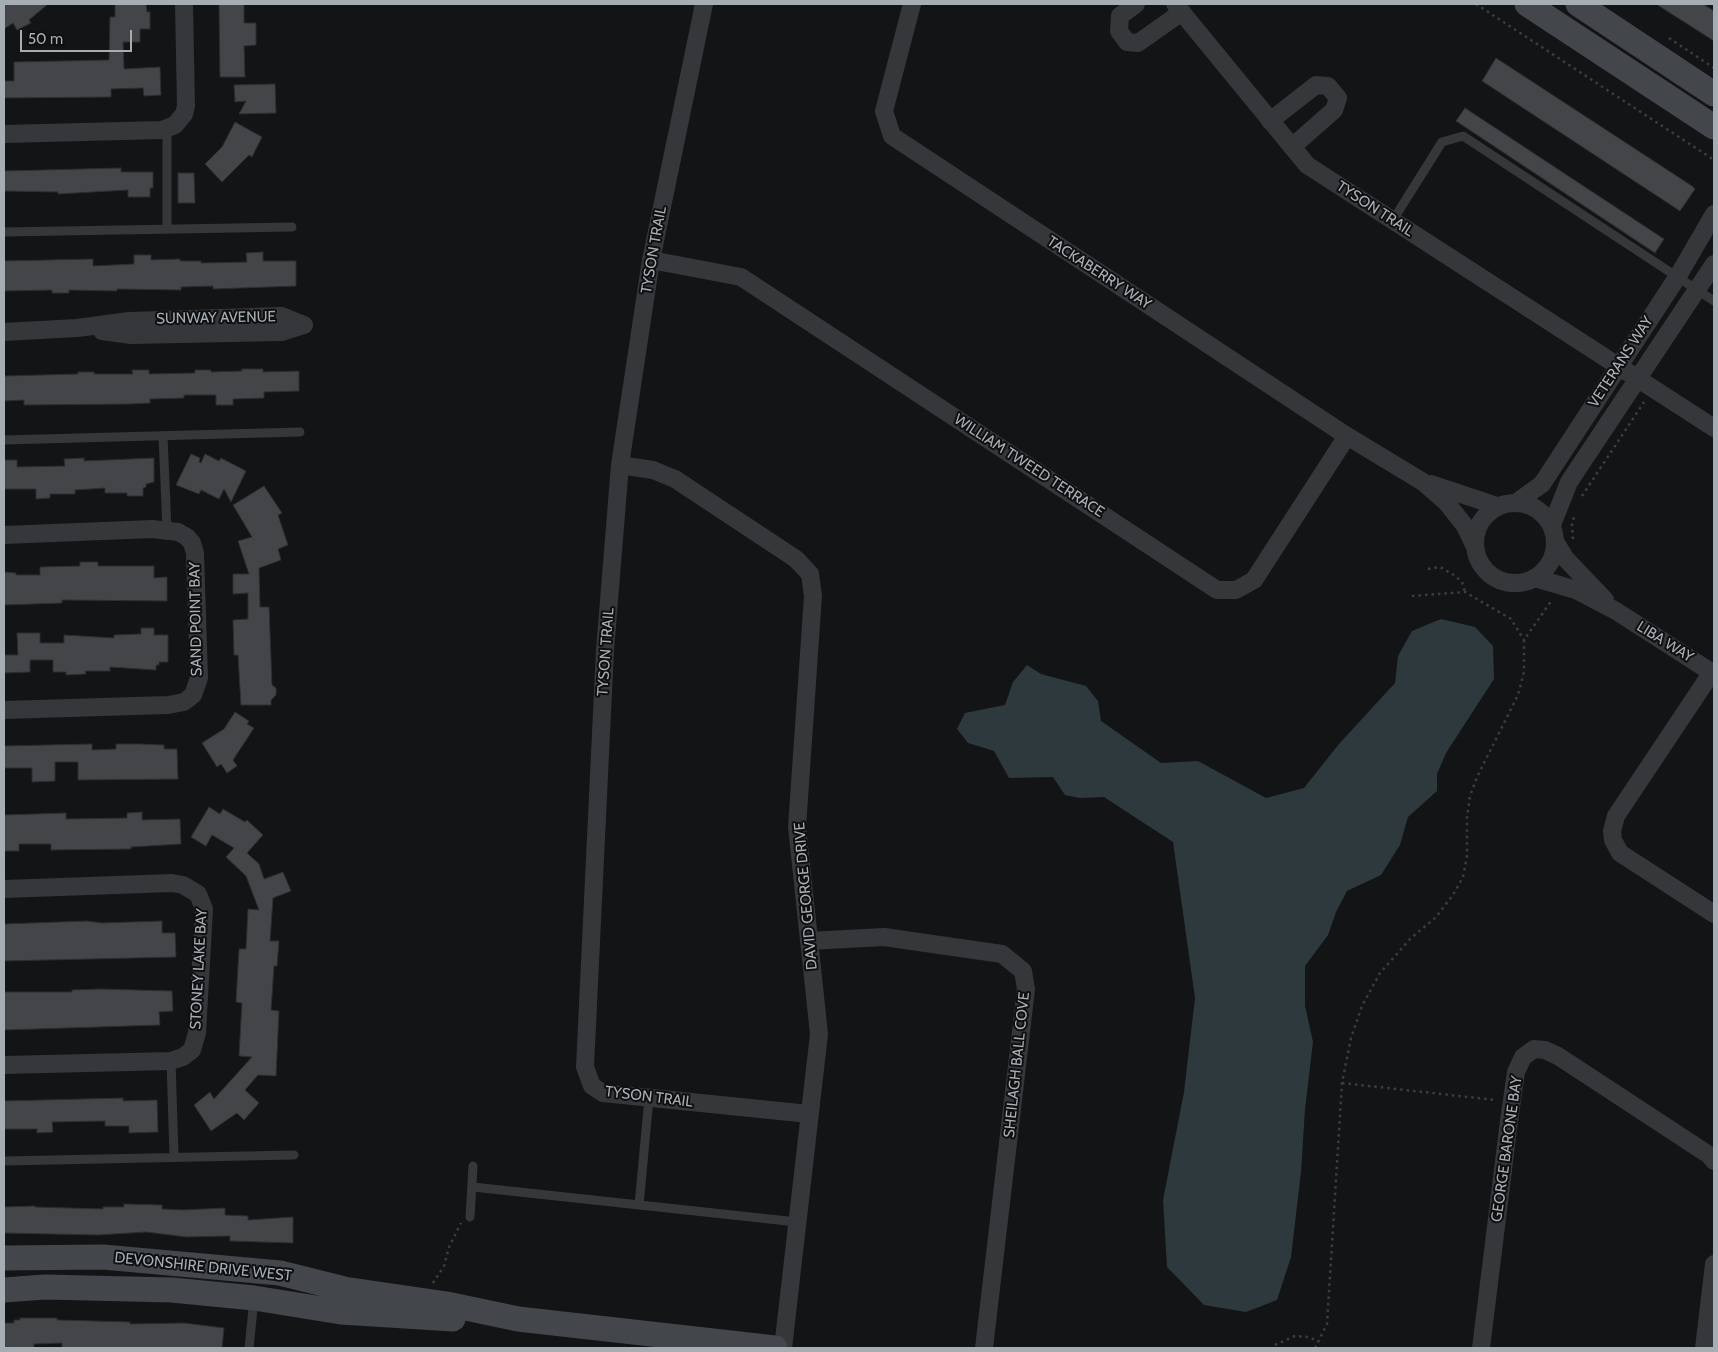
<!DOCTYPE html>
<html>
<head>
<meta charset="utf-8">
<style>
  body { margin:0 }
  #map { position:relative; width:1718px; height:1352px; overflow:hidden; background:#131415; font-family:Cabin,sans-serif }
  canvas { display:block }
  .frame { position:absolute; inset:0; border:5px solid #a6aeb4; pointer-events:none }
  .scale { position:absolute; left:20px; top:30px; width:112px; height:22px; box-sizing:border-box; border:2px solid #a6aeb4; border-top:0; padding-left:6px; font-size:15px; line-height:18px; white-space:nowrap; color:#a6aeb4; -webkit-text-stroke:4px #0e0f10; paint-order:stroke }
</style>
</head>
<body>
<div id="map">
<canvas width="1718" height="1352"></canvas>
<div class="frame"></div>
<div class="scale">50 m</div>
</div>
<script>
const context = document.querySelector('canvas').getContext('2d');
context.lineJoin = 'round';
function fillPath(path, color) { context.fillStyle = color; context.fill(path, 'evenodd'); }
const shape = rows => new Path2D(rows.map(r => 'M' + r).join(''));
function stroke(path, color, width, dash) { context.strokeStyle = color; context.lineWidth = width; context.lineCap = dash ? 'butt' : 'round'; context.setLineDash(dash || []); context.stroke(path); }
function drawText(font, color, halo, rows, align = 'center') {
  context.font = font + ' Cabin,sans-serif'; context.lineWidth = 4; context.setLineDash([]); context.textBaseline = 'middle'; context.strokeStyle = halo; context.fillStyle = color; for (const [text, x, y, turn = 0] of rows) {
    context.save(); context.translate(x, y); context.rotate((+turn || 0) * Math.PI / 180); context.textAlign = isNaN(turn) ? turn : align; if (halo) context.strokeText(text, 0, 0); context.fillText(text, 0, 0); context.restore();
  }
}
fillPath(shape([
  [1441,619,1475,627,1493,646,1494,679,1446,753,1437,774,1437,791,1408,817,1400,845,1381,875,1347,891,1336,912,1328,935,1305,966,1305,1006,1313,1042,1305,1109,1301,1172,1291,1257,1277,1300,1246,1312,1204,1305,1167,1267,1163,1200,1184,1092,1195,998,1173,842,1104,797,1080,798,1065,795,1053,777,1009,778,994,751,968,743,957,729,965,713,1005,705,1013,682,1027,665,1041,674,1086,686,1098,701,1101,721,1161,763,1198,761,1266,798,1304,788,1339,744,1395,683,1398,656,1412,631]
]), '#2e393d');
const building = shape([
  [4,4,48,4,29,20,31,23,17,30,13,23,4,29,4,4],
  [115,4,146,4,147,12,150,12,150,29,140,29,140,42,123,42,124,69,160,67,161,95,144,96,143,88,111,89,111,97,4,98,4,81,14,81,14,62,109,60,110,17,115,17,115,4],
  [219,4,244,4,244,23,256,23,256,45,244,46,245,77,220,77,219,4],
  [1656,4,1703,4,1714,11,1714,41,1656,4],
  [1496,58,1692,186,1695,189,1680,211,1482,81,1496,58],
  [275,84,276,113,239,114,246,101,235,102,234,85,275,84],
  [1465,108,1664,239,1655,253,1456,121,1465,108],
  [235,122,262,137,252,157,249,155,222,182,205,164,222,147,235,122],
  [121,168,121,172,153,172,153,188,150,188,150,197,128,197,128,190,58,194,58,192,4,191,4,171,121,168],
  [178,173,194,173,195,203,178,203,178,173],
  [263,252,263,261,296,261,296,286,213,289,213,286,181,287,181,290,117,289,117,291,69,290,69,293,52,293,52,290,4,291,4,261,93,259,93,266,134,264,134,255,151,255,151,260,180,259,180,261,201,261,201,263,247,262,246,253,263,252],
  [242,369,263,369,263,372,299,371,299,391,264,392,264,398,233,399,233,405,216,405,216,395,184,395,184,398,150,399,150,403,130,404,24,405,24,400,4,401,4,376,78,374,78,372,94,372,94,374,133,374,132,370,149,370,149,374,195,373,195,370,211,370,211,372,242,371,242,369],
  [191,454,200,458,199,462,201,463,205,454,219,461,221,458,246,471,231,502,224,489,219,499,201,490,199,494,176,485,191,454],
  [84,458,84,461,154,458,154,482,146,484,146,487,143,488,143,496,127,496,127,493,105,493,105,488,75,490,75,494,50,494,50,498,36,499,36,489,4,489,4,460,17,460,17,467,65,466,64,459,84,458],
  [264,486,282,513,278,515,288,545,278,549,281,560,259,568,260,607,269,607,272,685,276,688,276,695,271,700,271,705,241,705,238,655,234,655,233,620,248,619,248,593,233,594,233,574,249,574,238,541,252,537,233,505,264,486],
  [80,562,98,562,98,566,154,566,154,578,167,577,167,601,62,600,62,603,4,605,4,572,16,573,16,575,40,575,40,567,80,566,80,562],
  [141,628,154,628,154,635,168,635,168,662,159,662,159,665,156,665,156,670,110,667,110,671,85,671,86,674,66,675,66,672,53,672,53,660,30,660,30,672,4,673,4,655,18,655,17,633,40,633,40,643,64,643,64,635,114,638,114,635,141,634,141,628],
  [235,712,249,721,247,724,254,728,233,760,237,766,227,773,221,764,217,767,202,743,224,729,235,712],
  [92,744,92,750,116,749,116,744,139,744,164,745,164,749,177,749,178,779,78,780,78,762,55,762,55,781,32,782,32,768,4,768,4,746,92,744],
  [209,807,220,814,223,809,245,822,247,820,263,835,247,853,259,864,264,879,283,872,291,891,273,898,270,941,279,941,277,966,274,966,271,1010,279,1011,276,1076,258,1075,245,1090,259,1103,244,1120,237,1113,211,1131,194,1105,210,1092,214,1099,252,1057,239,1056,242,1003,236,1002,239,949,246,949,248,909,259,910,246,876,226,857,234,848,212,835,206,846,191,837,209,807],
  [142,812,142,820,180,819,181,844,131,847,131,849,51,850,51,844,19,844,19,851,4,851,4,815,66,813,66,819,127,818,127,813,142,812],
  [87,921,102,923,162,921,162,933,175,933,176,957,4,961,4,924,87,921],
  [100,989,172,991,173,1011,159,1012,160,1025,4,1030,4,992,72,992,72,990,100,989],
  [123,1098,123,1101,157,1100,158,1132,129,1133,129,1126,105,1126,105,1121,52,1122,53,1132,37,1133,37,1129,4,1129,4,1101,123,1098],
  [124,1204,162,1205,162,1209,182,1210,225,1208,225,1215,248,1216,248,1220,293,1217,293,1243,230,1241,230,1236,187,1237,146,1232,98,1235,4,1233,4,1207,35,1206,35,1207,103,1209,103,1207,124,1207,124,1204],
  [20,1318,57,1318,57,1320,130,1322,130,1324,184,1323,224,1328,222,1348,62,1348,62,1343,34,1344,34,1348,4,1348,4,1323,14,1323,14,1320,20,1320,20,1318]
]);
fillPath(building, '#434548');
stroke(building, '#2e2e31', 1);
stroke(shape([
  [1476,4,1714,160],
  [1669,38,1714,68],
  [1582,496,1644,402],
  [1573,539,1572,525,1574,517],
  [1428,569,1440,567,1454,575,1462,582,1465,592],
  [1412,596,1465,592,1511,619,1524,640],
  [1342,1083,1495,1100],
  [433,1283,444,1266,449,1247,461,1223],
  [1275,1345,1295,1336,1309,1337,1319,1342],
  [1315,1348,1327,1324,1342,1083,1351,1038,1362,1006,1380,973,1410,939,1436,917,1453,895,1463,877,1467,856,1467,817,1470,796,1477,777,1518,695,1524,672,1524,640,1552,600]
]), '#3b3e41', 2.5, [2.5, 4]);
stroke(shape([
  [167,129,167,229],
  [1393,220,1442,142,1463,136,1714,301],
  [4,232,292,227],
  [163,436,167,530],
  [4,440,300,432],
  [171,1061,174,1156],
  [4,1161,294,1155],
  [473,1187,797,1222],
  [639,1205,649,1098],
  [470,1217,473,1166],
  [249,1348,254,1299]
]), '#35373a', 9);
stroke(shape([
  [704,4,651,260,620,465,605,650,585,1067,592,1086,603,1093,809,1114],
  [912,4,884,111,892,136,1347,436,1423,482,1446,502,1465,526,1474,545],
  [1136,4,1120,16,1119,31,1127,42,1138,43,1182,12],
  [1175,4,1307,165,1714,428],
  [1270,121,1316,85,1328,86,1338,98,1334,110,1292,147],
  [4,134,162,130,175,125,184,114,186,106,184,4],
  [651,260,741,277,1217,590,1236,590,1254,580,1347,436],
  [102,331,131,335,282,332,304,325],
  [4,332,77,328,129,321,282,316,304,325],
  [620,465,653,470,675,479,796,559,810,574,813,596,797,827,819,1034,783,1348],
  [1431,484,1497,506],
  [1517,502,1542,484,1678,276,1714,214],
  '1475 543a40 40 0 1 1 80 0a40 40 0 1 1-80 0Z',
  [1552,525,1569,482,1714,264],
  [4,535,152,529,178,532,187,537,192,543,195,553,199,678,193,695,184,702,168,705,4,710],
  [1556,543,1565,558,1605,600],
  [1535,578,1576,590,1616,611,1714,674],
  [1712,672,1616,816,1612,831,1613,840,1620,853,1714,914],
  [4,889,172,883,183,885,198,894,204,909,197,1033,192,1050,183,1057,171,1061,4,1065],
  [809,941,884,937,1002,954,1023,971,1026,989,984,1348],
  [1481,1348,1509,1121,1516,1072,1523,1057,1534,1049,1545,1050,1558,1056,1709,1155,1714,1161],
  [1704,1348,1714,1264]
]), '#35373a', 18);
stroke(shape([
  [1527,4,1714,127],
  [1578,4,1714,94],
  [4,1258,103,1257,280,1273,344,1289,447,1304,518,1319,775,1348],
  [4,1290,45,1287,172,1290,254,1298,341,1312,453,1319]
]), '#43464a', 25);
drawText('15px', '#a6aeb4', '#0e0f10', [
  ["TYSON TRAIL",1375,209,33],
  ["TYSON TRAIL",654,250,-80],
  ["TACKABERRY WAY",1099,273,33],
  ["SUNWAY AVENUE",216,318,-1],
  ["VETERANS WAY",1621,362,-57],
  ["WILLIAM TWEED TERRACE",1029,466,33],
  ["SAND POINT BAY",196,619,-91],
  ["LIBA WAY",1665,642,32],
  ["TYSON TRAIL",606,652,-86],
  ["DAVID GEORGE DRIVE",806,896,-95],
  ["STONEY LAKE BAY",199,969,-87],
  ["SHEILAGH BALL COVE",1017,1065,-84],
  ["TYSON TRAIL",649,1097,7],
  ["GEORGE BARONE BAY",1507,1149,-82],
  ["DEVONSHIRE DRIVE WEST",203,1267,6]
]);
</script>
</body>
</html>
